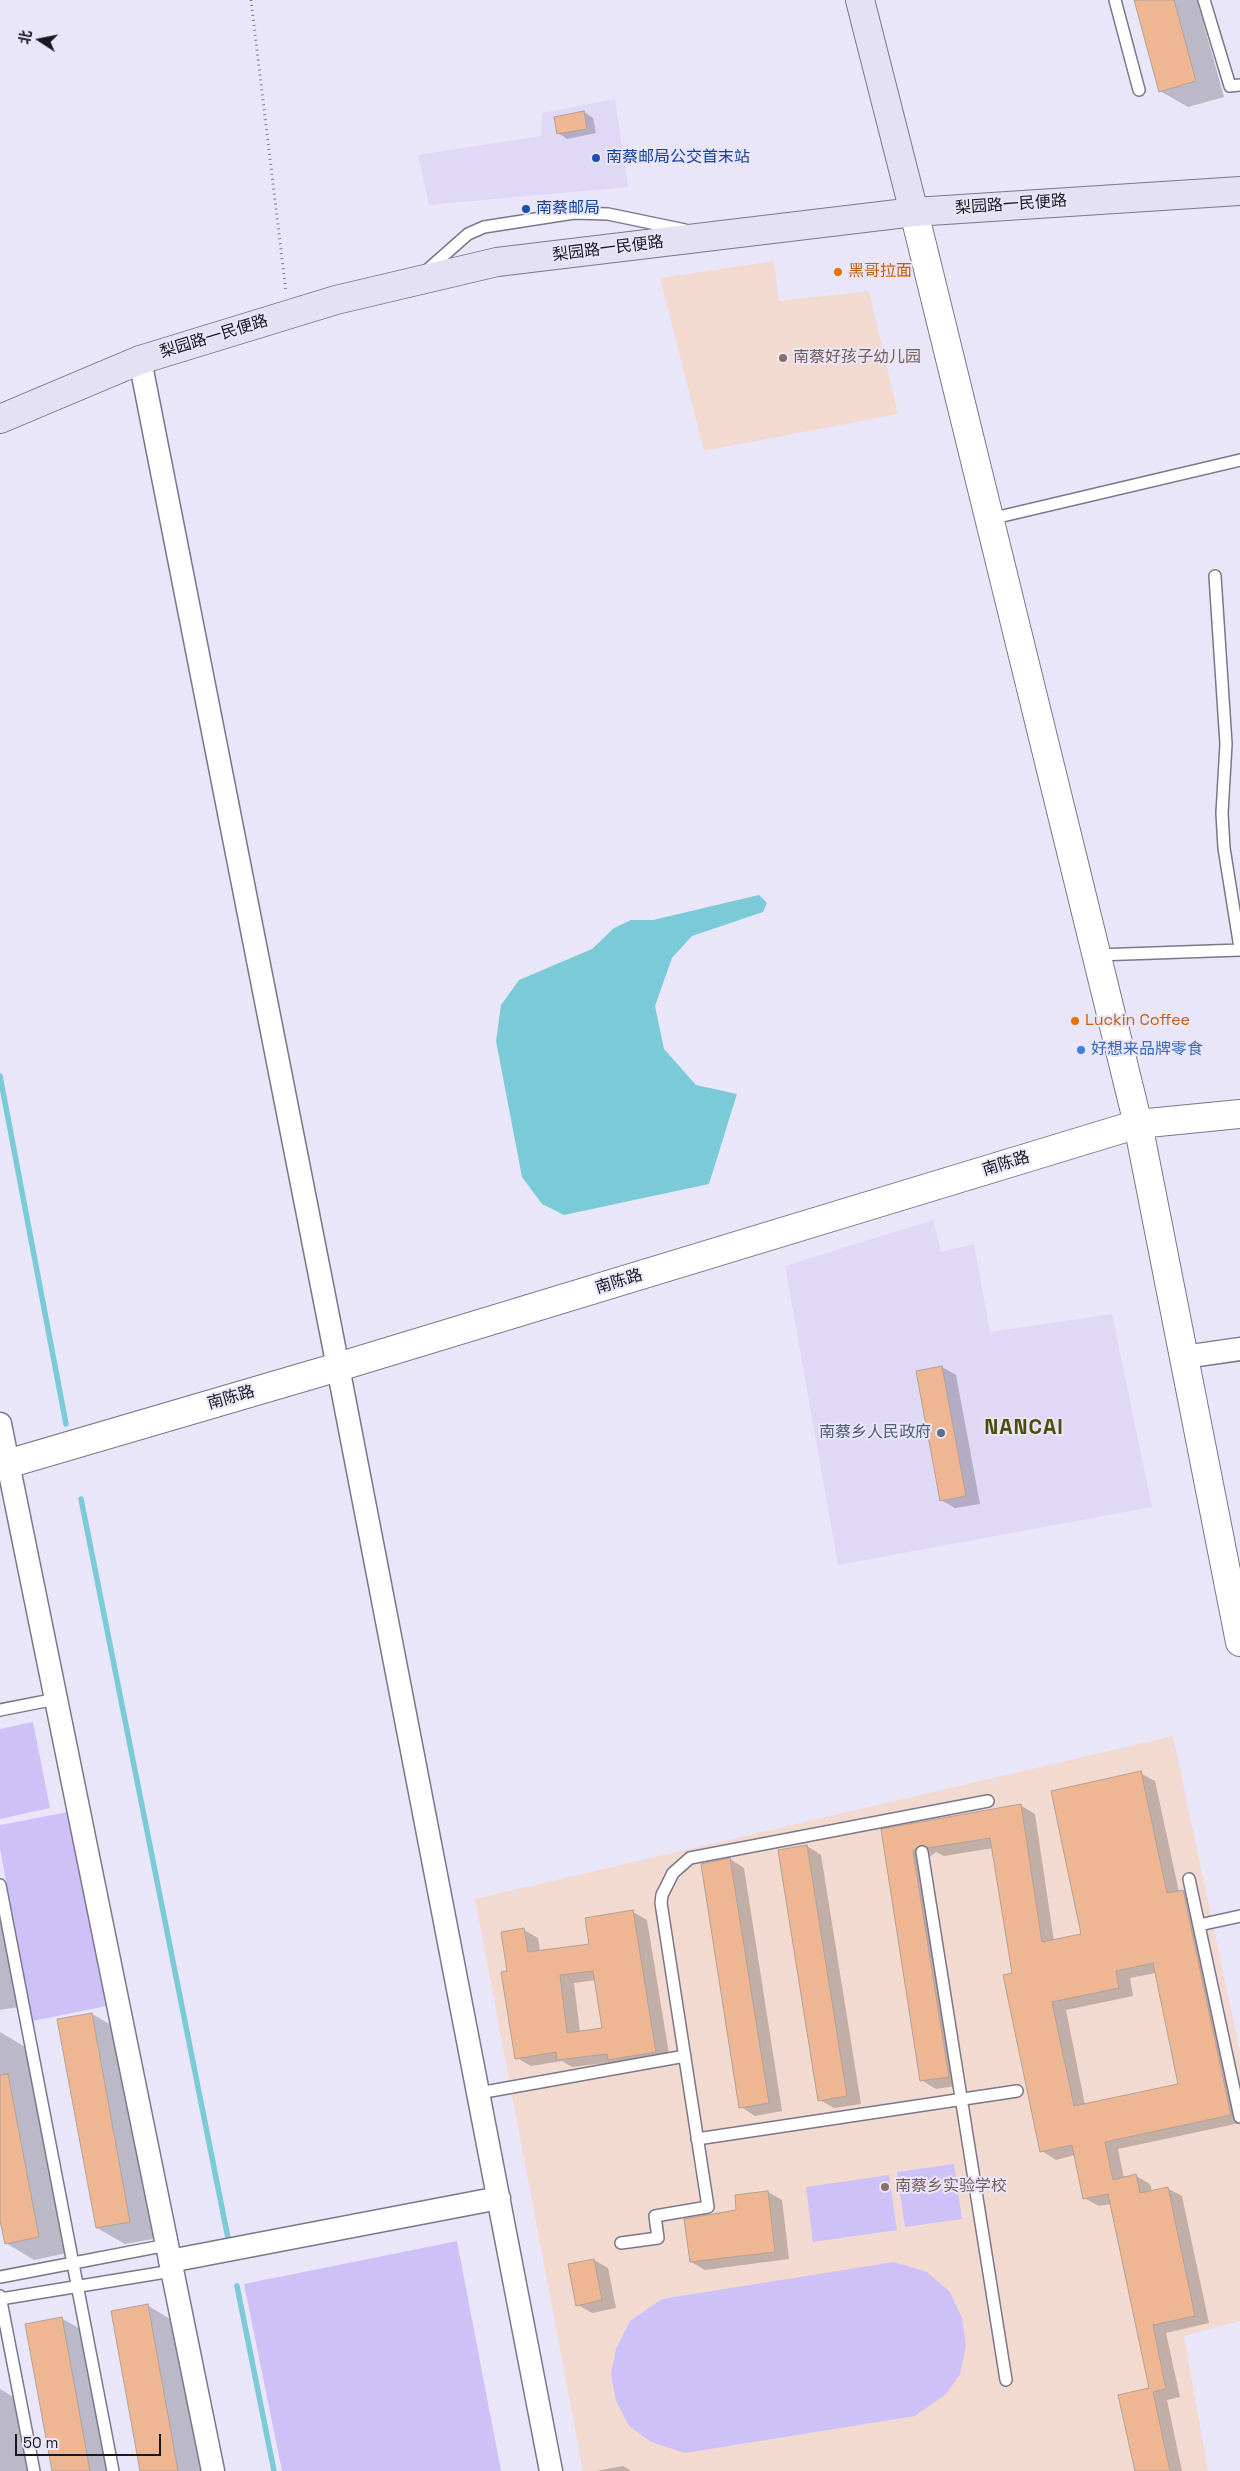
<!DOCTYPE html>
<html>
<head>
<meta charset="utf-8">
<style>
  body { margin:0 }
  #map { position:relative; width:1240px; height:2471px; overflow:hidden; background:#eae6fa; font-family:"Space Grotesk","Noto Sans SC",sans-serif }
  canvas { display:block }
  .north { position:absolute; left:15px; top:15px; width:50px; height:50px; -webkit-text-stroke:4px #eae6fa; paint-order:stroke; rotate:281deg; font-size:14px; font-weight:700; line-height:20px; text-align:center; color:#1a181f }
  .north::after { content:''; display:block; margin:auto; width:18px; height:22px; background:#1a181f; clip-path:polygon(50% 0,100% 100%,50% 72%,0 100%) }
  .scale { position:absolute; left:15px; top:2434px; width:146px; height:22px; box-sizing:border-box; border:2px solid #1a181f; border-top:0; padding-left:6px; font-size:15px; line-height:18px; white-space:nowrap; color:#1a181f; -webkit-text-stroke:4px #eae6fa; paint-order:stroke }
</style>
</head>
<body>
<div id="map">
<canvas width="1240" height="2471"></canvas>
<div class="north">北</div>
<div class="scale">50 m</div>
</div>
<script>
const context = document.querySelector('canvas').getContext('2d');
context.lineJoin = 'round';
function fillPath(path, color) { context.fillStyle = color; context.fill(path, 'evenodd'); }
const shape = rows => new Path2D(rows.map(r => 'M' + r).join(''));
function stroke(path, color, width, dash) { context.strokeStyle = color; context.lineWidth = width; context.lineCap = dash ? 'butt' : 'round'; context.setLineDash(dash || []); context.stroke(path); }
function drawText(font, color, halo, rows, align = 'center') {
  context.font = font + ' "Space Grotesk","Noto Sans SC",sans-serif'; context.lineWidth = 4; context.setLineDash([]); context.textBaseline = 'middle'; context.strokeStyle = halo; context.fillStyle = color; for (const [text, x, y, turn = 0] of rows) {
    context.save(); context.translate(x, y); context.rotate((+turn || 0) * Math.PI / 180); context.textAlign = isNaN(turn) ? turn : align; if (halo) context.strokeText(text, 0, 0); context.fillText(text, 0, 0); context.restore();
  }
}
fillPath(shape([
  [615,99,628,187,429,205,418,155,541,136,542,113],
  [933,1220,941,1252,974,1244,990,1332,1112,1314,1152,1507,838,1565,785,1266]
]), '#dfd9f5');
fillPath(shape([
  [774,261,779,301,869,291,898,414,704,451,660,278],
  [1173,1736,1240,2052,1240,2321,1184,2336,1208,2471,583,2471,475,1899]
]), '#f2dad0');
fillPath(shape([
  [33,1722,50,1808,0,1819,0,1729],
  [73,1811,111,2005,33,2021,0,1849,0,1825],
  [954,2164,962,2219,905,2227,897,2172],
  [889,2175,897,2230,813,2242,806,2187],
  [457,2241,501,2471,282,2471,244,2284],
  [894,2262,927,2272,950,2292,962,2318,966,2346,960,2374,946,2394,915,2416,685,2453,651,2442,629,2426,616,2401,611,2374,616,2349,630,2321,662,2299]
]), '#cec1f7');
fillPath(shape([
  [759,895,767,903,763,912,692,936,672,958,655,1006,664,1049,696,1085,737,1094,709,1184,564,1215,542,1204,522,1177,496,1041,501,1005,519,980,592,949,614,928,631,920,653,920]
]), '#7bcad8');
fillPath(shape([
  [1135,0,1197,0,1224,97,1188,107,1160,91],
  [584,112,593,118,596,133,567,139,558,133],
  [942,1367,956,1375,980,1504,955,1508,941,1500],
  [1140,1773,1155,1781,1179,1892,1183,1891,1197,1899,1240,2102,1240,2123,1118,2149,1124,2178,1136,2176,1150,2184,1152,2191,1167,2188,1182,2196,1209,2323,1166,2333,1180,2397,1167,2400,1182,2471,1136,2471,1150,2389,1111,2204,1099,2206,1084,2198,1075,2155,1056,2160,1042,2151,993,1848,944,1856,936,1852,927,1859,962,2085,936,2089,921,2080,882,1830,1020,1805,1035,1814,1054,1941,1083,1935],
  [1156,1973,1179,2085,1085,2105,1066,2010,1133,1996,1130,1978],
  [807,1846,821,1855,861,2104,834,2108,820,2100],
  [730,1859,744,1868,782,2111,755,2116,741,2107],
  [0,1911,19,2007,0,2010],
  [633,1912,647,1920,670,2060,623,2068,614,2062,572,2067,562,2061,531,2066,517,2058,508,1972,524,1930,538,1938,540,1952,590,1946],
  [596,1980,604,2029,580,2032,574,1983],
  [92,2014,120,2030,158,2238,125,2244,97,2228],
  [0,2032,27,2048,67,2253,34,2260,6,2243,0,2214],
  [768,2192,782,2200,789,2259,705,2270,691,2262,738,2211],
  [594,2260,608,2268,616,2308,592,2313,578,2305],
  [147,2305,175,2322,203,2471,142,2471],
  [61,2318,89,2334,115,2471,53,2471],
  [0,2389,15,2398,29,2471,0,2471],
  [623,2466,631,2471,596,2471]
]), '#0003');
stroke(shape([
  [0,1076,66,1424],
  [81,1499,228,2238],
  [237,2286,274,2471]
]), '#7bcad8', 5.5);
const building = shape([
  [1134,0,1174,0,1196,81,1159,92,1134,0],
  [584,111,587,129,557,134,554,117,584,111],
  [942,1366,966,1496,940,1501,916,1371,942,1366],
  [1141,1771,1167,1893,1183,1890,1231,2115,1105,2142,1113,2180,1136,2174,1140,2193,1168,2187,1195,2316,1153,2325,1166,2389,1153,2392,1170,2471,1135,2471,1118,2395,1149,2388,1108,2194,1083,2199,1072,2145,1040,2152,1003,1975,1012,1973,990,1838,928,1848,921,1845,913,1851,949,2077,920,2081,881,1829,1021,1804,1042,1942,1081,1934,1051,1791,1141,1771],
  [1153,1963,1178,2084,1074,2106,1052,2002,1119,1988,1116,1971,1153,1963],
  [807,1845,847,2096,818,2101,778,1850,807,1845],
  [730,1858,769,2103,739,2108,701,1864,730,1858],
  [633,1910,656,2052,608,2060,607,2054,557,2060,556,2052,515,2059,501,1972,507,1971,501,1932,524,1928,528,1952,589,1944,585,1918,633,1910],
  [593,1971,602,2028,567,2033,560,1975,593,1971],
  [92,2013,130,2222,96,2228,57,2019,92,2013],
  [8,2074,39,2237,5,2244,0,2221,0,2075,8,2074],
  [768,2191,775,2252,690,2262,684,2219,736,2210,735,2195,768,2191],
  [594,2259,602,2300,576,2306,568,2264,594,2259],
  [148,2304,178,2471,140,2471,111,2311,148,2304],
  [62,2317,90,2471,52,2471,25,2324,62,2317]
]);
fillPath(building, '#eeb693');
stroke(building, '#b4a195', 1);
const service = shape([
  [1115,0,1139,90],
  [1204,0,1230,86,1240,85],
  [425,272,468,234,484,227,574,213,608,214,685,230],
  [990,519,1240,460],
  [1215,576,1226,744,1222,813,1224,848,1240,948],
  [1097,955,1240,950],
  [0,1710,56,1699],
  [922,1852,1006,2380],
  [1189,1879,1240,2117],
  [0,1885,113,2471],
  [1199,1925,1240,1916],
  [479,2093,685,2056],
  [697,2139,1017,2091],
  [621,2243,658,2238,655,2216,708,2207,661,1903,662,1895,673,1873,690,1858,988,1801],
  [0,2277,167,2245],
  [0,2296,34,2471],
  [0,2299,172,2271]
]);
const minor = shape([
  [140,360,338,1367,551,2471],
  [1184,1357,1240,1349],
  [0,1424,213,2471],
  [170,2261,499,2198]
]);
const tertiary = shape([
  [914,212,1138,1124,1240,1642],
  [0,1466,338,1367,1138,1124,1240,1114]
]);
const secondary = shape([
  [860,0,914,212],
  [0,419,140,360,336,300,497,262,914,212,1240,191]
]);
stroke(service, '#7b7789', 14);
stroke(minor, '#7b7789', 25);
stroke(tertiary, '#7b7789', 30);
stroke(secondary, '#7b7789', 30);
stroke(shape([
  [251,0,286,292]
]), '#827f8d', 3, [1, 4]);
stroke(service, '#fff', 11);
stroke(minor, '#fff', 22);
stroke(tertiary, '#fff', 28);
stroke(secondary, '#e4e1f4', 28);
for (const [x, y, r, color] of [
  [596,158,5,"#1a4fb4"],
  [526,209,5,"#1a4fb4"],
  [838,272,5,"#e8710a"],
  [783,358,5,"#8d6e63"],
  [1075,1021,5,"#e8710a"],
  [1081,1050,5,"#3f7fe0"],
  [941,1433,5,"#5c6f8a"],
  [885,2187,5,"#8d6e63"]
]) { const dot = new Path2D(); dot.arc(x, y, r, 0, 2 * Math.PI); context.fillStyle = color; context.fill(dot); stroke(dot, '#eae6fa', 2); }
drawText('16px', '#164399', '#eae6fa', [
  ["南蔡邮局公交首末站",606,158],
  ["南蔡邮局",536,209]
], 'left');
drawText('16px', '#1a181f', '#eae6fa', [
  ["梨园路一民便路",1011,205,-4],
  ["梨园路一民便路",608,249,-7],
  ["梨园路一民便路",214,337,-17],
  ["南陈路",1006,1164,-17],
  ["南陈路",619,1282,-17],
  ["南陈路",231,1398,-16]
]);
drawText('16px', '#c56008', '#eae6fa', [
  ["黑哥拉面",848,272],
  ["Luckin Coffee",1085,1021]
], 'left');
drawText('16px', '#785e54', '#eae6fa', [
  ["南蔡好孩子幼儿园",793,358],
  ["南蔡乡实验学校",895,2187]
], 'left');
drawText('16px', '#366cbe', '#eae6fa', [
  ["好想来品牌零食",1091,1050]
], 'left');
drawText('16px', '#4e5e75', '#eae6fa', [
  ["南蔡乡人民政府",931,1433]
], 'right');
context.letterSpacing = '1px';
drawText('bold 21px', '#4d4c0d', '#eae6fa', [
  ["NANCAI",1024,1428]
]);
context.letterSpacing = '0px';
</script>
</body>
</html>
